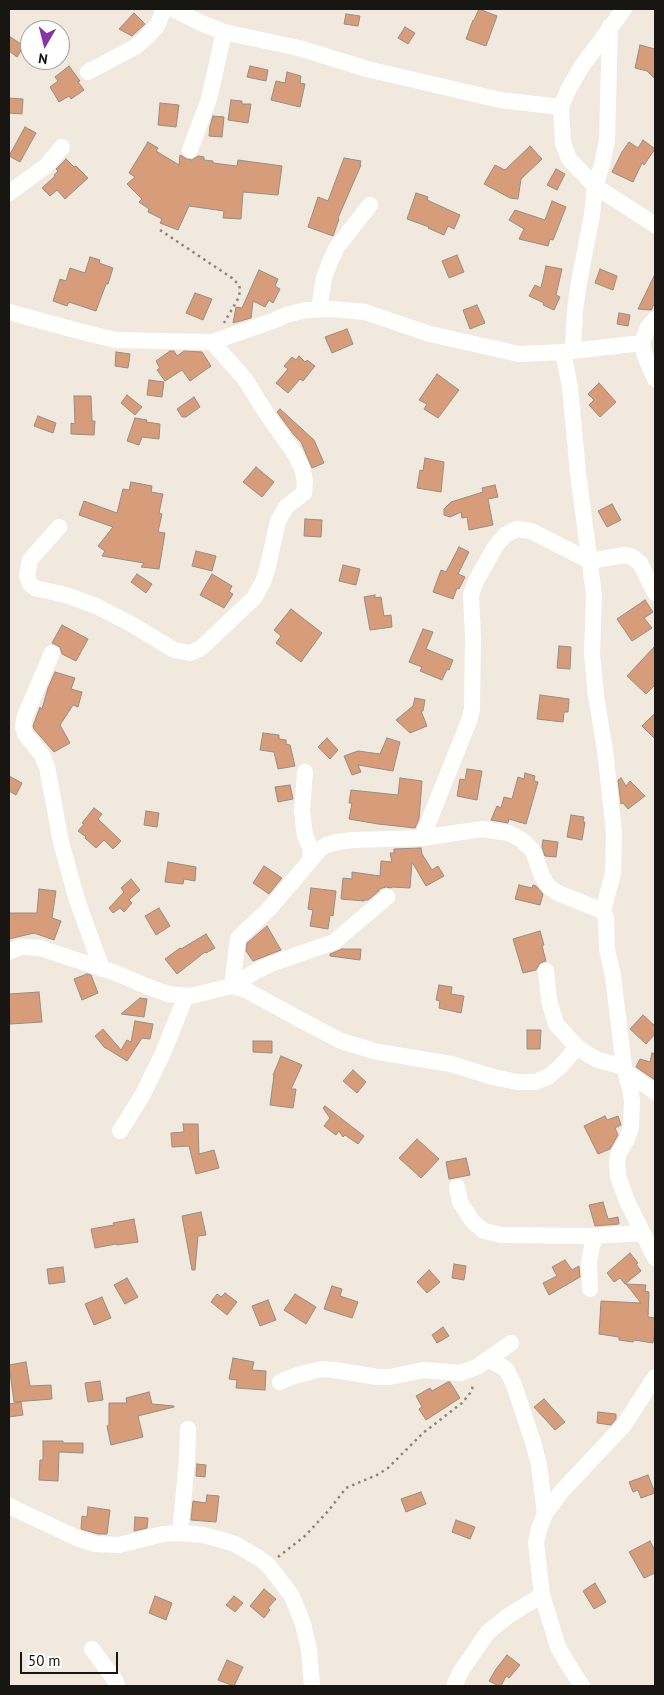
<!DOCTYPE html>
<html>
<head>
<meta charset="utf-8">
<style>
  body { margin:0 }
  #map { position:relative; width:664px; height:1695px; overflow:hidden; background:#f1e9dd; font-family:"PT Sans",sans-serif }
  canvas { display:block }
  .frame { position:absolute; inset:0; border:10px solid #181612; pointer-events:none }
  .north { position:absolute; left:20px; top:20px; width:50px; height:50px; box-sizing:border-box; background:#fff; border:1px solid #a3a2a0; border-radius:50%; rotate:188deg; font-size:14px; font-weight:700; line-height:20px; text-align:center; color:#181612 }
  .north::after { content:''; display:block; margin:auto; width:18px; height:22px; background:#8534a3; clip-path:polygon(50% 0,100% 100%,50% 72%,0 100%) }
  .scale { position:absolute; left:20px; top:1652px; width:98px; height:22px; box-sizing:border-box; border:2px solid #181612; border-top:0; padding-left:6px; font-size:15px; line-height:18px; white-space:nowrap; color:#181612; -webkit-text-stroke:4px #fff; paint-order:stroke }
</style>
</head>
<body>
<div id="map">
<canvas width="664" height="1695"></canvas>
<div class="frame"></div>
<div class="north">N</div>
<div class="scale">50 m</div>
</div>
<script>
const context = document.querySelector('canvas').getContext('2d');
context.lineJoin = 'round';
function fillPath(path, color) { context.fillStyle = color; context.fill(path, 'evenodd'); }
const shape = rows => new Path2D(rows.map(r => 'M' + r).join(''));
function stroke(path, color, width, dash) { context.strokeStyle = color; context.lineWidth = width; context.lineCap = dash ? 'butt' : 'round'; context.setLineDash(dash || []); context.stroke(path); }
const building = shape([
  [479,9,497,16,486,46,466,39,473,20,474,20,479,9],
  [134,13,145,24,132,36,119,29,134,13],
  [346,14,360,16,358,26,344,24,346,14],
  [405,27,415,33,408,44,398,38,405,27],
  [9,36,24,46,17,57,9,51,9,36],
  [640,45,655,49,655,79,647,71,635,68,640,45],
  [69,66,80,81,78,82,84,90,71,99,69,96,59,102,50,87,58,81,55,77,69,66],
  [250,66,268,70,266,81,247,77,250,66],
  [287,72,301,76,300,83,305,84,300,107,271,100,276,81,285,83,287,72],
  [9,98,23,99,22,114,9,113,9,98],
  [231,100,242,101,242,104,251,104,248,123,228,120,231,100],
  [160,103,179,105,176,127,158,125,160,103],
  [213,116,224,117,222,137,209,136,210,126,213,116],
  [25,127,36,133,20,162,9,156,25,127],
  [643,140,655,149,644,165,642,163,633,182,612,172,622,152,629,142,638,148,643,140],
  [148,142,158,148,156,151,179,165,180,155,187,159,192,160,198,156,204,157,204,160,213,161,213,163,236,166,237,166,238,160,282,166,278,195,243,192,241,219,223,218,224,211,189,206,178,230,160,223,162,219,148,212,149,209,139,202,142,199,127,184,135,177,129,173,148,142],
  [530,146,542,159,521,179,518,199,510,198,484,184,495,165,505,170,530,146],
  [344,158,361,161,360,165,361,165,338,218,339,219,333,236,308,227,318,197,328,201,344,158],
  [66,159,74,167,76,166,88,178,65,199,57,190,50,196,42,188,55,176,54,175,58,171,56,169,66,159],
  [556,169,565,174,557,190,547,185,556,169],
  [416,193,428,197,427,200,460,215,454,229,448,226,444,235,428,228,429,227,407,219,416,193],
  [552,201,566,207,553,240,550,239,548,246,519,239,524,229,509,220,515,210,545,220,552,201],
  [457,255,464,272,449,278,442,261,457,255],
  [90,257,100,260,99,263,113,268,108,284,106,284,96,311,69,302,67,306,53,301,60,279,66,281,70,268,85,273,90,257],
  [546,266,562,269,556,295,560,297,554,310,543,305,544,303,529,296,535,285,541,288,546,266],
  [600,269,617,276,613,290,595,283,600,269],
  [259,270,278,279,275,286,280,289,273,303,269,300,265,307,253,301,251,318,233,323,236,307,242,308,259,270],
  [655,274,655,306,653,305,652,309,651,310,638,309,655,274],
  [195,293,212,299,203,320,186,313,195,293],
  [477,305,485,323,470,329,463,310,477,305],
  [619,313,630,315,628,326,617,324,619,313],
  [347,329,353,344,332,353,325,337,347,329],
  [170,351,174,351,177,356,184,351,202,352,211,366,190,381,182,370,165,381,157,370,160,368,156,361,170,351],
  [116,352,130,354,128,368,115,366,116,352],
  [299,356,305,362,307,360,315,366,303,381,300,379,288,393,276,383,288,369,284,366,292,357,296,360,299,356],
  [437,374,459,390,438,418,424,409,427,404,419,400,437,374],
  [149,380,164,382,162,397,147,395,149,380],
  [599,383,616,402,600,417,589,405,594,400,588,394,599,383],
  [127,395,142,407,135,415,121,403,127,395],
  [74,396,91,396,92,421,95,421,94,435,71,434,71,423,75,424,74,396],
  [194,397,200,407,186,417,182,417,177,409,194,397],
  [280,409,314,440,324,463,312,468,301,442,294,435,277,412,280,409],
  [38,416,56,423,53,433,34,426,38,416],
  [135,418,147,420,146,422,160,424,159,439,142,437,139,445,127,441,135,418],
  [425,458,444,462,441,492,417,488,420,470,423,471,425,458],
  [256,467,274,482,262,497,243,482,256,467],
  [131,482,152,486,151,492,163,494,159,513,162,514,158,532,165,533,159,569,141,567,144,563,102,556,105,551,98,546,113,527,79,515,84,501,117,513,123,489,129,490,131,482],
  [495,485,498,497,488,499,493,525,469,530,467,517,462,518,461,512,450,517,444,515,444,509,451,502,483,492,482,488,495,485],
  [612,504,621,520,607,527,598,511,612,504],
  [305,519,322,520,321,537,304,536,305,519],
  [459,547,469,552,458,574,465,577,459,589,457,588,453,599,433,592,441,570,446,572,459,547],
  [196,551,216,556,212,571,192,566,196,551],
  [343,565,360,569,356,585,339,581,343,565],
  [137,574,152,584,146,593,131,582,137,574],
  [212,574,232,586,229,592,233,594,224,608,200,595,212,574],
  [375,595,375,598,381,597,384,616,391,615,392,627,370,630,364,597,375,595],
  [645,600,653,612,644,618,652,628,632,641,617,619,645,600],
  [291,609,322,633,301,662,276,643,281,636,274,630,291,609],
  [62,625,88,639,76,661,62,654,60,647,52,643,62,625],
  [423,629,433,632,426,649,453,660,449,670,447,669,442,680,420,671,422,667,409,662,423,629],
  [559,646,571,647,570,669,557,668,559,646],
  [655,646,655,685,646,694,627,676,655,646],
  [55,672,75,678,71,689,82,692,78,707,73,705,60,725,70,743,54,752,34,729,33,726,40,707,42,709,48,688,55,672],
  [540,695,569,699,568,712,564,712,563,722,537,719,540,695],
  [415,698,425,700,423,711,421,711,427,726,410,733,396,720,413,706,415,698],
  [655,713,655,739,642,726,655,713],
  [263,733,279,735,279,739,286,740,286,744,290,745,295,766,278,769,274,752,260,750,263,733],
  [327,738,338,750,330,759,318,747,327,738],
  [387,738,400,742,393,771,358,765,361,772,352,775,344,756,358,751,380,754,387,738],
  [467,769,482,771,477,800,457,796,460,779,465,780,467,769],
  [525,773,535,776,534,781,538,782,526,824,509,819,508,823,491,820,497,806,501,808,504,797,512,799,518,777,524,779,525,773],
  [9,776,22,783,16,795,9,791,9,776],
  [400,778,422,781,419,819,415,828,378,824,349,819,352,803,349,803,351,790,398,795,400,778],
  [621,778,626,786,630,781,645,796,628,809,623,803,621,804,618,780,621,778],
  [290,785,293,799,278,802,275,787,290,785],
  [94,808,102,814,98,819,121,841,113,849,104,840,96,848,85,838,86,837,78,831,84,824,82,823,94,808],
  [146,811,159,813,157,827,144,825,146,811],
  [571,815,584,817,583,822,585,822,582,840,567,837,571,815],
  [543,840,558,842,556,857,545,856,542,847,543,840],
  [421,848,422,854,432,870,438,866,444,876,426,886,412,862,410,888,392,887,391,888,386,887,379,889,379,891,368,900,364,900,364,901,341,899,343,878,352,879,352,872,380,876,381,861,392,862,390,853,394,853,394,849,421,848],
  [168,862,196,867,195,881,184,879,183,884,165,882,168,862],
  [264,866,282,878,269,894,253,883,264,866],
  [131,879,140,890,129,900,132,903,124,912,120,908,113,913,109,908,124,892,121,888,131,879],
  [519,885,532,888,533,885,536,886,543,894,540,905,515,899,519,885],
  [311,888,336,891,333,916,330,915,328,929,310,926,313,910,308,909,311,888],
  [39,889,56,891,52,918,61,921,54,940,34,933,9,939,9,913,37,913,39,889],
  [159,908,170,926,156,935,145,916,159,908],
  [267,926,281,950,253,961,246,951,247,943,267,926],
  [540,931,544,945,542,946,546,961,540,963,536,970,523,973,513,939,540,931],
  [206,934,215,948,206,953,205,952,177,974,165,959,180,948,181,949,206,934],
  [342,949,361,949,360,960,330,956,330,954,342,949],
  [87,974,91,975,98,993,82,1000,74,979,87,974],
  [439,985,452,987,451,994,464,996,461,1013,439,1008,440,1001,436,1000,439,985],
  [39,992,42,1022,10,1024,9,994,39,992],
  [140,998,147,999,144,1017,121,1014,140,998],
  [643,1015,655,1026,655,1034,646,1044,630,1029,643,1015],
  [135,1021,153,1024,150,1039,142,1038,127,1061,106,1048,105,1048,95,1036,103,1029,121,1050,127,1040,131,1042,135,1021],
  [527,1030,541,1030,540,1049,527,1049,527,1030],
  [253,1041,272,1041,272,1053,253,1052,253,1041],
  [652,1053,655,1054,655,1080,636,1067,640,1059,650,1062,652,1053],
  [281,1056,302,1065,291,1089,296,1089,293,1108,270,1105,274,1075,273,1075,281,1056],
  [353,1070,366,1082,357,1093,343,1081,353,1070],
  [325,1106,364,1136,358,1144,345,1135,343,1137,339,1131,336,1135,324,1126,330,1118,323,1108,325,1106],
  [605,1116,607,1120,618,1116,621,1125,615,1128,618,1135,610,1149,598,1154,584,1126,605,1116],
  [183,1124,198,1124,199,1154,214,1150,219,1168,196,1174,189,1146,172,1147,171,1133,184,1132,183,1124],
  [417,1139,439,1159,421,1178,399,1158,417,1139],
  [466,1158,470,1175,449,1179,446,1162,466,1158],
  [603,1202,608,1219,618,1217,619,1224,595,1226,589,1205,603,1202],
  [201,1212,206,1235,198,1236,195,1270,192,1270,182,1216,201,1212],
  [134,1219,138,1242,117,1245,116,1244,95,1248,91,1229,114,1225,113,1223,134,1219],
  [630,1253,638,1263,636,1264,641,1271,625,1284,620,1278,614,1282,607,1273,630,1253],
  [565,1260,572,1270,579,1266,580,1277,549,1295,543,1283,557,1276,552,1267,565,1260],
  [454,1264,466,1266,464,1280,452,1278,454,1264],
  [63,1267,65,1282,49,1284,47,1269,63,1267],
  [429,1270,440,1282,427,1293,417,1282,429,1270],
  [127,1278,138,1297,125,1304,114,1285,127,1278],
  [626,1284,646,1285,645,1291,649,1292,648,1317,655,1318,655,1335,654,1335,653,1343,634,1340,633,1342,619,1340,619,1337,599,1334,601,1301,641,1303,626,1284],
  [332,1286,342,1289,340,1296,358,1302,352,1318,324,1309,332,1286],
  [225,1293,237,1302,227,1315,211,1302,217,1294,221,1297,225,1293],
  [295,1294,316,1307,306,1324,284,1310,295,1294],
  [102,1297,111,1318,94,1325,85,1304,102,1297],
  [268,1300,276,1320,260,1326,252,1306,268,1300],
  [443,1327,449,1336,437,1343,432,1335,443,1327],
  [233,1358,254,1362,252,1370,266,1371,265,1390,236,1388,237,1380,229,1379,233,1358],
  [26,1362,30,1386,51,1385,52,1399,14,1402,9,1365,26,1362],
  [100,1381,103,1400,88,1402,85,1383,100,1381],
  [448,1382,450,1382,460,1398,426,1420,419,1409,422,1407,416,1396,430,1388,432,1391,448,1382],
  [149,1392,152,1404,174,1406,174,1407,138,1416,143,1437,111,1445,107,1426,109,1425,109,1403,127,1403,126,1398,149,1392],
  [544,1399,565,1422,555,1430,534,1407,544,1399],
  [21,1402,23,1415,9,1417,9,1404,21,1402],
  [598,1412,616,1414,616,1419,611,1425,597,1423,598,1412],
  [43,1441,63,1441,63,1443,83,1443,83,1453,59,1452,58,1481,39,1480,40,1460,43,1460,43,1441],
  [197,1464,206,1465,205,1477,196,1476,197,1464],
  [648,1475,655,1493,641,1498,638,1490,633,1492,629,1482,648,1475],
  [421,1492,426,1504,406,1512,401,1499,421,1492],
  [207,1495,219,1496,216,1522,191,1520,193,1501,206,1503,207,1495],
  [88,1507,110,1510,107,1534,98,1534,81,1529,82,1516,87,1517,88,1507],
  [135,1517,148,1518,147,1528,134,1531,135,1517],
  [456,1520,475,1527,470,1539,452,1532,456,1520],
  [650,1541,655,1551,655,1573,644,1578,629,1552,650,1541],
  [595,1583,606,1602,594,1609,583,1591,595,1583],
  [264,1589,276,1599,268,1608,270,1610,264,1618,250,1606,264,1589],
  [155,1596,172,1603,166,1620,149,1613,155,1596],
  [234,1596,243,1603,235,1612,226,1605,234,1596],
  [507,1655,520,1665,509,1678,506,1676,501,1686,499,1686,489,1681,496,1669,507,1655],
  [227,1660,243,1667,234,1686,218,1680,227,1660]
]);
fillPath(building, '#d79d7a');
stroke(building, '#988c85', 1);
stroke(shape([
  [160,230,232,278,239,285,240,289,239,297,224,323],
  [278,1557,305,1536,329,1510,346,1488,377,1475,388,1468,423,1433,462,1403,471,1392,474,1383]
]), '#8c877e', 2.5, [2.5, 4]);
stroke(shape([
  [173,9,201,23,224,32,299,48,367,69,500,100,561,107],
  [624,9,582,66,568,90,561,107,563,143,569,159,595,186,655,225],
  [88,72,135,47,146,38,157,26,164,9],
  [190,150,209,99,224,32],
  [9,193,46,166,62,147],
  [319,309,324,278,330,262,337,247,370,205],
  [9,312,71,329,115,340,212,342,273,321,286,315,306,310,332,309,365,312,430,334,519,354,563,352,642,343],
  [655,319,648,327,642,343,645,356,655,379],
  [573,351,575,310,579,282,592,215,595,186,602,165,607,140,610,26],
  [563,352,570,387,578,473,594,595,592,654,596,696,605,750,614,833,613,873,603,911,606,918,607,949,613,976,624,1067,630,1088,632,1101,631,1127,627,1139,619,1153,617,1160,618,1176,627,1201,655,1258],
  [59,527,30,560,27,576,30,584,35,588,66,595,96,606,133,625,174,650,190,653,201,648,254,598,263,582,267,570,278,521,286,507,304,493,305,481,302,468,295,454,266,413,245,379,212,342],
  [52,653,25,716,23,726,25,734,42,755,47,767,61,842,77,900,102,969],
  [305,772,302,811,305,836,311,849,310,861],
  [422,838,469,721,472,709,473,638,471,595,476,581,495,547,505,535,517,529,531,531,590,561,625,555,632,557,640,563,655,593],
  [9,952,20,947,40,948,116,973,146,986,168,994,191,996,232,986,246,990,301,1020,341,1041,354,1045,378,1052,451,1064,493,1077,517,1082,535,1082,548,1077,562,1065,577,1047],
  [546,971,549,1000,556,1024,577,1047,589,1055,598,1060,624,1067],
  [232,986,238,938,269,909,320,849,327,845,337,842,353,840,422,838,482,829,509,833,522,840,533,851,542,876,548,886,558,893,603,911],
  [232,986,256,971,271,964,334,942,387,897],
  [626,1072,655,1092],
  [120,1131,143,1094,163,1053,186,996],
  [457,1187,460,1202,473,1222,484,1231,501,1235,591,1236,643,1233],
  [590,1289,589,1263,592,1246,596,1236],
  [488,1359,506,1369,514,1385,533,1442,539,1465,545,1514],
  [280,1382,294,1376,321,1369,334,1370,378,1377,389,1377,424,1370,460,1373,477,1367,511,1343],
  [9,1506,79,1539,96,1544,119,1545,163,1534,180,1533,203,1535,222,1540,235,1544,259,1558,268,1565,292,1596,303,1624,309,1649,312,1686],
  [180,1533,187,1461,188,1429],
  [92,1649,115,1680,117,1686],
  [454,1686,461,1671,488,1632,508,1616,542,1595],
  [582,1686,569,1666,558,1647,542,1595,536,1543,539,1529,545,1514,561,1492,624,1425,655,1377]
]), '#fff', 16);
</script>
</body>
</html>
